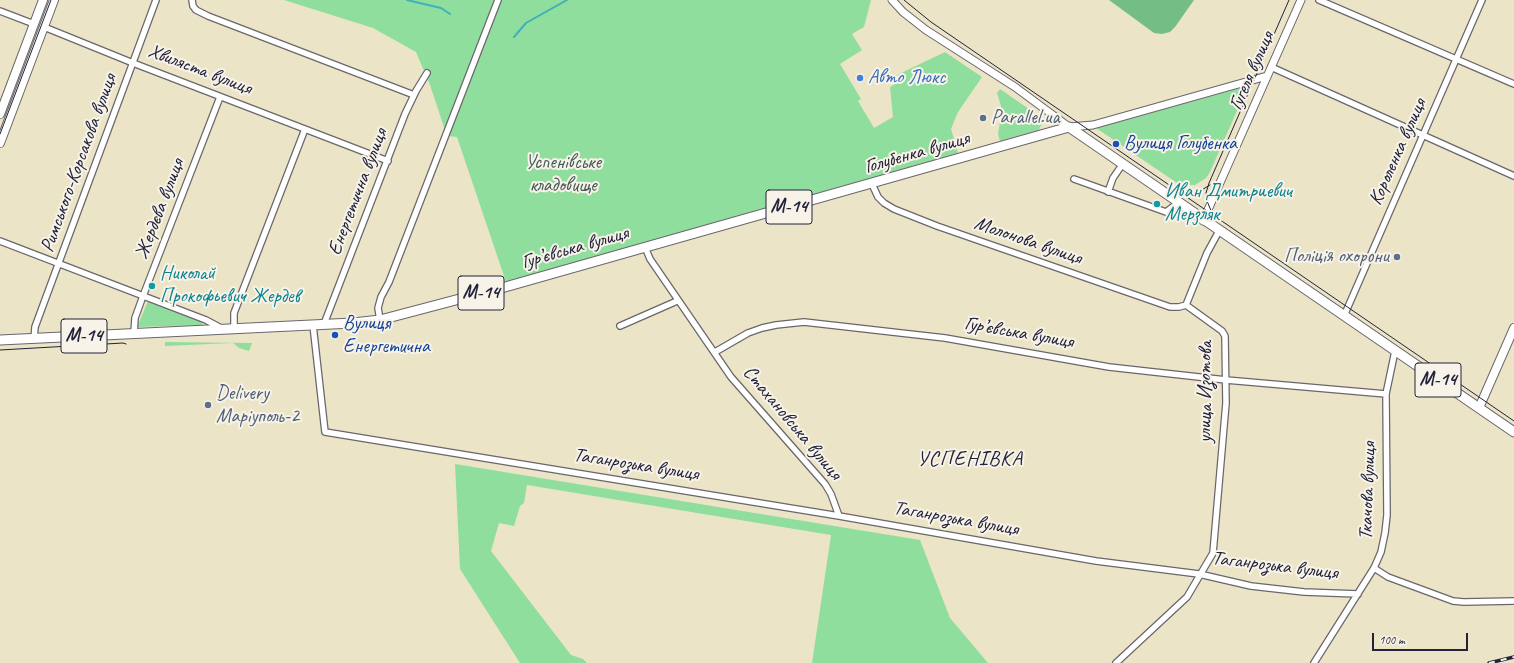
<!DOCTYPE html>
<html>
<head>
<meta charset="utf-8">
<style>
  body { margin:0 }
  #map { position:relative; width:1514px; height:663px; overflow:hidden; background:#ece4c6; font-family:Caveat,sans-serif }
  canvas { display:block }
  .scale { position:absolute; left:1372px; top:633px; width:96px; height:18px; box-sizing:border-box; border:2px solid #22223b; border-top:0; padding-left:5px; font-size:12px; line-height:14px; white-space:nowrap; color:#22223b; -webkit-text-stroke:3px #f7f3e8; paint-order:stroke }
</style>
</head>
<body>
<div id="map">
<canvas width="1514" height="663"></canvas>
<div class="scale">100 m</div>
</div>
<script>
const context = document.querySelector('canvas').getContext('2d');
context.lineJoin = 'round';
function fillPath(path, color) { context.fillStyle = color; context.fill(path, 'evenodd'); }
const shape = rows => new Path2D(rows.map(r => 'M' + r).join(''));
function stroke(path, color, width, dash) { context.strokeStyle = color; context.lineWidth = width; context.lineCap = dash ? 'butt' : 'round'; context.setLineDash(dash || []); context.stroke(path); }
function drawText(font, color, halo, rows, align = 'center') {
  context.font = font + ' Caveat,sans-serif'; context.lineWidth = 4; context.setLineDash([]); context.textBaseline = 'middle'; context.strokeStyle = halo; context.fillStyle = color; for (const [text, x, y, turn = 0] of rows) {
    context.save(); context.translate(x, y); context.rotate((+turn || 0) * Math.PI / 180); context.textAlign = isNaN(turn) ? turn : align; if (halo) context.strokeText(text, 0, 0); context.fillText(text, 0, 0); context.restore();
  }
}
fillPath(shape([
  [284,0,871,0,864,27,852,34,862,50,840,64,861,99,858,101,874,128,893,117,890,87,900,81,897,75,945,52,982,77,958,112,951,129,958,153,506,282,457,137,447,136,430,85,416,52,373,28],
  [1248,86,1210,172,1206,178,1195,185,1185,185,1177,183,1096,128],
  [1000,89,1039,116,1042,123,1039,130,1000,141,998,134,1002,109,997,93],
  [148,301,201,322,203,325,137,327],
  [165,342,252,343,249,351,239,348,233,343,165,346],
  [455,464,920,540,950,618,988,663,812,663,831,535,527,485,524,503,520,506,514,526,499,523,491,551,571,655,583,659,587,663,520,663,460,569]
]), '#90de9d');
fillPath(shape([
  [1109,0,1194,0,1175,27,1170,32,1162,34,1154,33]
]), '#74bd84');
stroke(shape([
  [407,0,441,8,450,14],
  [514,37,526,23,567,0]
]), '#40b0ba', 2);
const minor = shape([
  [192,0,193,6,196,10,208,16,414,95],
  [1319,0,1514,84],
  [0,11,34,24],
  [44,27,133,63,388,161],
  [1271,67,1514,176],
  [1074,179,1166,212,1178,203],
  [872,184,878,197,884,203,894,209,937,226,1170,307,1179,307,1186,305],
  [1108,192,1113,178,1122,165],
  [0,241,206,320,221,328],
  [645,247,650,259,731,377,825,484,831,494,839,516],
  [1186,305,1207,253,1219,231],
  [1344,316,1482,0],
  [380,320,378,308,381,297,389,282,498,0],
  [324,324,405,114,416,91,427,73],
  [313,325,325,432,839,516,1096,561,1199,574,1251,586,1304,592,1358,594],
  [620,326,677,301],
  [234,328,234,313,305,129],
  [134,333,135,318,143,296,220,97],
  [34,339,35,327,156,0],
  [715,352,748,333,762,328,776,325,804,322,945,338,1109,367,1226,380,1386,394],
  [1374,568,1388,577,1453,601,1464,602,1514,601],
  [1116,663,1187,597,1213,553,1226,403,1225,336,1222,331,1186,305],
  [1314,663,1374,568,1381,552,1385,533,1387,515,1386,394,1395,351]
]);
const tertiary = shape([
  [892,0,903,12,926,30,1015,87,1069,127,1093,125,1267,76],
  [1203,221,1301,0]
]);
const secondary = shape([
  [0,114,43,0],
  [0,143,54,0],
  [1479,408,1514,328]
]);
const trunk = shape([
  [0,340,353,323,380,320,505,287,1069,127,1514,432]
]);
stroke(minor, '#69666c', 8);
stroke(tertiary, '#69666c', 9);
stroke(secondary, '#69666c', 10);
stroke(trunk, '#69666c', 11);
stroke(minor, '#fff', 5.5);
stroke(tertiary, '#fff', 7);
stroke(secondary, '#fff', 8);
stroke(trunk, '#fff', 9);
stroke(shape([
  [904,0,931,22,1514,421],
  [0,134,51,0],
  [1180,190,1190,193,1200,191,1210,185],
  [1212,213,1207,201,1206,193,1209,183,1289,0],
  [0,350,123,343,126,344]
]), '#22223b', 1);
const rail = shape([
  [1489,663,1514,657]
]);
stroke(rail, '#22223b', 3.5);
stroke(rail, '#f7f3e8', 2, [6]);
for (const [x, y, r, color] of [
  [860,78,4,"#3f7fe0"],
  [983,118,4,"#5c6f8a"],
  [1116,144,4,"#1a4fb4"],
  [1157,204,4,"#0f9aa8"],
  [1397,257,4,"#5c6f8a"],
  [152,286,4,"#0f9aa8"],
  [335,335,4,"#1a4fb4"],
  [208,405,4,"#5c6f8a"]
]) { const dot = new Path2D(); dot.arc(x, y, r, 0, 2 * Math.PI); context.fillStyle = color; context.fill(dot); stroke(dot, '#f7f3e8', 1.5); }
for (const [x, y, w] of [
  [789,207,46],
  [481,293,46],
  [84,336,46],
  [1438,380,46]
]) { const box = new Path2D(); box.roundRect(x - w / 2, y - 17, w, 34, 3); context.fillStyle = '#f7f3e8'; context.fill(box); stroke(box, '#22223b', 1); }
drawText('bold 19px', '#22223b', null, [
  ["М-14",789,207],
  ["М-14",481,293],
  ["М-14",84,336],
  ["М-14",1438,380]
]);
drawText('20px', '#22223b', '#f7f3e8', [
  ["Хвиляста вулиця",200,70,21],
  ["Гугеля вулиця",1252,71,-66],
  ["Короленка вулиця",1398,152,-66],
  ["Голубенка вулиця",917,153,-16],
  ["Римського-Корсакова вулиця",79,163,-70],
  ["Енергетична вулиця",358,192,-69],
  ["Жердєва вулиця",160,209,-69],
  ["Молонова вулиця",1028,241,19],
  ["Гур’євська вулиця",575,248,-16],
  ["Гур’євська вулиця",1019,333,10],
  ["улица Изотова",1206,392,-90],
  ["Стахановська вулиця",792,423,50],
  ["Таганрозька вулиця",636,465,9],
  ["Ткачова вулиця",1368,491,-88],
  ["Таганрозька вулиця",956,519,10],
  ["Таганрозька вулиця",1275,566,7]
]);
drawText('20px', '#366cbe', '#f7f3e8', [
  ["Авто Люкс",868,78]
], 'left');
drawText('20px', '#4e5e75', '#f7f3e8', [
  ["Parallel.ua",991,118],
  ["Поліція охорони",1389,257,"right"],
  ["Delivery",216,394],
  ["Марiуполь-2",216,417]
], 'left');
drawText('20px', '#164399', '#f7f3e8', [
  ["Вулиця Голубенка",1124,144],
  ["Вулиця",343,324],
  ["Енергетична",343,347]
], 'left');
drawText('20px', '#435a58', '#f7f3e8', [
  ["Успенівське",563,163],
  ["кладовище",563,186]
]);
drawText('20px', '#0d838f', '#f7f3e8', [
  ["Иван Дмитриевич",1165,192],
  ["Мерзляк",1165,215],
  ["Николай",160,274],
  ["Прокофьевич Жердев",160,297]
], 'left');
context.letterSpacing = '1px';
drawText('21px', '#22223b', '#f7f3e8', [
  ["УСПЕНІВКА",970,459]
]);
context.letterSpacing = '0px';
</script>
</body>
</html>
